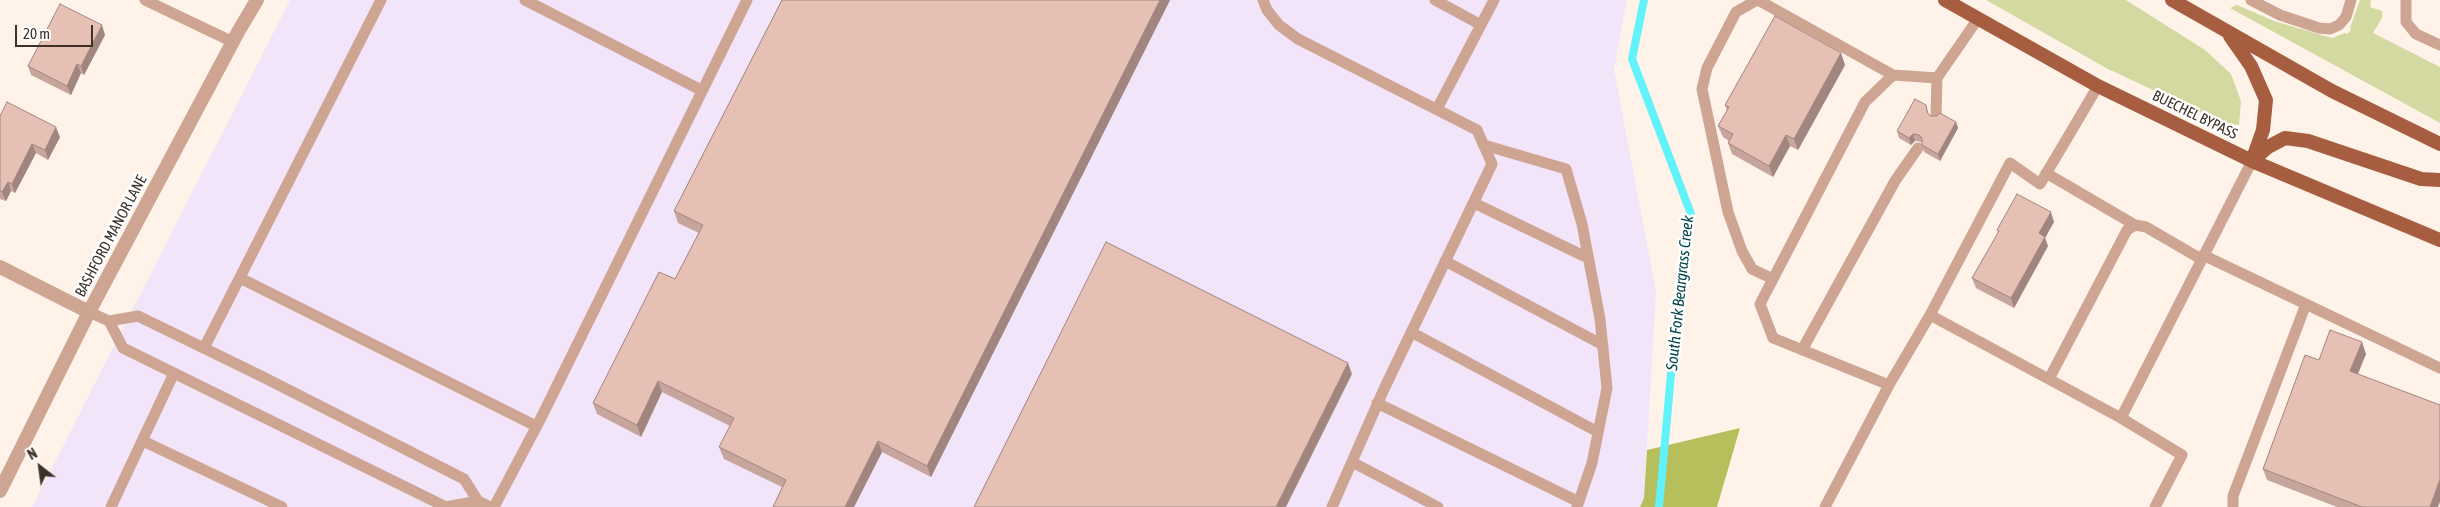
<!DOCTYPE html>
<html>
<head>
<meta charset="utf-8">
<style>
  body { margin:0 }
  #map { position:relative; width:2440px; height:507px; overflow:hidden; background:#fff3e9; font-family:"Asap Condensed",sans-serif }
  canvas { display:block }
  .north { position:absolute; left:15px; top:442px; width:50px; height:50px; -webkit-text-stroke:4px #fff; paint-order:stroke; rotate:330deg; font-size:14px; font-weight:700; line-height:20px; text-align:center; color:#3d3128 }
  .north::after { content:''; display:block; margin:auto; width:18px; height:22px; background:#3d3128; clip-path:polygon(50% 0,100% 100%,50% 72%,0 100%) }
  .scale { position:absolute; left:15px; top:25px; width:78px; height:22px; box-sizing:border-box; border:2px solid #3d3128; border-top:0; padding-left:6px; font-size:15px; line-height:18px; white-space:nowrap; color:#3d3128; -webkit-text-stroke:4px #fff; paint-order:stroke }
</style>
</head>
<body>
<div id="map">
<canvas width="2440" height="507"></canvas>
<div class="north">N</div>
<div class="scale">20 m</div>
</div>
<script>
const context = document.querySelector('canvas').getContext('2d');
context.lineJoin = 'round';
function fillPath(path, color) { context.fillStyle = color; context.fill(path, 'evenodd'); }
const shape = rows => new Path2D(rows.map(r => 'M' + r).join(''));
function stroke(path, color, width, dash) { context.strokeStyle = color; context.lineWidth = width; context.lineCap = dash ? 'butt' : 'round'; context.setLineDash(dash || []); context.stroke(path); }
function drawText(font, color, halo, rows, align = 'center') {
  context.font = font + ' "Asap Condensed",sans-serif'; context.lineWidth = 5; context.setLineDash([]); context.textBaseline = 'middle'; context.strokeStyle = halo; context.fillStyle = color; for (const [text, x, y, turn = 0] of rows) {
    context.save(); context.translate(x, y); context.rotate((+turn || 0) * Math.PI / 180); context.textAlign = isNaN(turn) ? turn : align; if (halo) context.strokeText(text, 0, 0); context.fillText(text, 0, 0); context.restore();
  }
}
fillPath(shape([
  [290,0,1627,0,1614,69,1656,292,1644,498,1640,507,32,507]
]), '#f3e5f9');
fillPath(shape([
  [1986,0,2126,0,2205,50,2231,74,2241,101,2239,125,2221,122,2106,68],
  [2360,0,2371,0,2370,7,2382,11,2382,18,2373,33,2440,67,2440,123,2230,8,2237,5,2274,21,2332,38,2345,33,2347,34,2351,30,2350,28]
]), '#d4d9a1');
fillPath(shape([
  [1740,428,1717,507,1640,507,1644,498,1647,450]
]), '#b7be5c');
stroke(shape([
  [1644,0,1632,59,1691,214,1671,374,1659,507]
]), '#62f2fa', 8);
stroke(shape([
  [145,0,233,42],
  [525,0,701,90],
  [1263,0,1267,10,1279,25,1298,39,1477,130,1492,164,1384,389,1332,507],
  [1435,0,1481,25],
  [1757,0,1736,12,1707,68,1702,89,1728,212,1742,251,1752,269,1773,279],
  [1758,0,1893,75],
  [2251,0,2280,15,2319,28,2330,29,2339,25,2346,17,2351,0],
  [2406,0,2406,22,2416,34,2440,45],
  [2098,86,2040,184,2010,163,1930,315,2121,418,2252,161],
  [1437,109,1494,0],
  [1936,116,1937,78],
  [1484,145,1566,169,1582,224,1600,319,1607,388,1592,463,1577,507],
  [2046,173,2135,225],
  [1474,203,1588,258],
  [2203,255,2440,368],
  [1445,261,1603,345],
  [240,278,536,426],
  [89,312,109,321,138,316,261,376,464,479,478,501,490,507],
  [109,321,123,348,446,507,478,501],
  [1411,332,1598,432],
  [204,348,381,0],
  [1802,350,1895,181,1918,148],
  [2049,379,2127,230,2135,225,2146,227,2201,259],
  [1889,385,1773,338,1760,304,1865,102,1893,75,1937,78,1977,20],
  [1377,403,1579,502],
  [2121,418,2182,455,2155,507],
  [143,441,282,507],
  [1352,462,1438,507],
  [111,507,174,373],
  [494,507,541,418,747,0],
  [1825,507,1889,385,1930,315],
  [2233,507,2233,496,2306,304]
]), '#cea493', 11);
stroke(shape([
  [0,267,89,312]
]), '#cea493', 14);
stroke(shape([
  [0,491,89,312,238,32,257,0]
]), '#cea493', 14);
stroke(shape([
  [1945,0,2098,86,2252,161,2440,240],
  [2172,0,2332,91,2440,144],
  [2230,36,2251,66,2266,100,2263,130,2253,158],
  [2252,161,2268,147,2285,138,2308,141,2421,179,2440,180]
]), '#a75e40', 14);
fillPath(shape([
  [782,0,1170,0,931,477,882,452,854,507,773,507,782,487,724,459,719,447,730,426,662,392,641,437,597,414,593,403,675,279,699,233,678,223,674,211],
  [105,35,84,75,81,73,71,95,31,75,28,66],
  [1841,53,1845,65,1798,150,1790,146,1773,177,1732,154,1728,143,1729,141,1723,137,1718,126,1727,110,1725,105],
  [1926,105,1929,115,1930,116,1956,122,1958,128,1940,161,1924,152,1922,145,1922,142,1915,141,1911,145,1899,138,1897,131],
  [0,116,60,137,48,160,36,153,15,193,11,191,6,201,0,199],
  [2054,222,2045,238,2048,246,2014,308,1976,288,1972,278,1998,233,1997,230],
  [2366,354,2358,374,2438,507,2337,507,2267,480,2263,469,2319,360]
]), '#c6a59c');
fillPath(shape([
  [1160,0,1170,0,931,477,927,466],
  [102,25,105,35,84,75,81,66],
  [1841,53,1845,65,1798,150,1794,139],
  [77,64,81,73,71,95,67,86],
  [1956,122,1958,128,1940,161,1938,154],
  [56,127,60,137,48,160,45,150],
  [1913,134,1915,141,1911,145,1909,138],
  [1786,135,1790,146,1773,177,1769,166],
  [32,144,36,153,15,193,12,184],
  [8,182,11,191,6,201,2,192],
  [2051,212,2054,222,2045,238,2048,246,2014,308,2011,298,2039,233],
  [2362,342,2366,354,2354,382,2350,371],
  [1348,363,1352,374,1286,507,1276,507],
  [658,381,662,392,641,437,637,425],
  [878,441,882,452,854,507,845,507],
  [2440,479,2440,502,2438,507,2430,507]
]), '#a1867f');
const building = shape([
  [782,0,1160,0,927,466,878,441,845,507,773,507,786,480,719,447,734,418,658,381,637,425,593,403,659,272,675,279,703,225,674,211,782,0],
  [60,4,102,25,81,66,77,64,67,86,28,66,60,4],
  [1775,16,1841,53,1794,139,1786,135,1769,166,1728,143,1733,134,1718,126,1729,107,1725,105,1775,16],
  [1915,99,1926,105,1927,112,1930,116,1937,116,1940,113,1956,122,1938,154,1922,145,1922,138,1919,135,1913,134,1909,138,1897,131,1915,99],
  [7,102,56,127,45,150,32,144,12,184,8,182,2,192,0,191,0,116,7,102],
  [2017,194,2051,212,2039,233,2045,237,2011,298,1972,278,1999,231,1997,230,2017,194],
  [1106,242,1348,363,1276,507,974,507,1106,242],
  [2330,330,2362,342,2350,371,2440,405,2440,479,2430,507,2362,507,2263,469,2305,355,2319,360,2330,330]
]);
fillPath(building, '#e6c0b5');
stroke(building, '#a1867f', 1);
drawText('15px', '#3d3128', '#fff', [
  ["BUECHEL BYPASS",2195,115,26],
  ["BASHFORD MANOR LANE",111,236,-62]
]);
drawText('italic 16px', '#004549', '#fff', [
  ["South Fork Beargrass Creek",1680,293,-84]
]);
</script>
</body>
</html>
